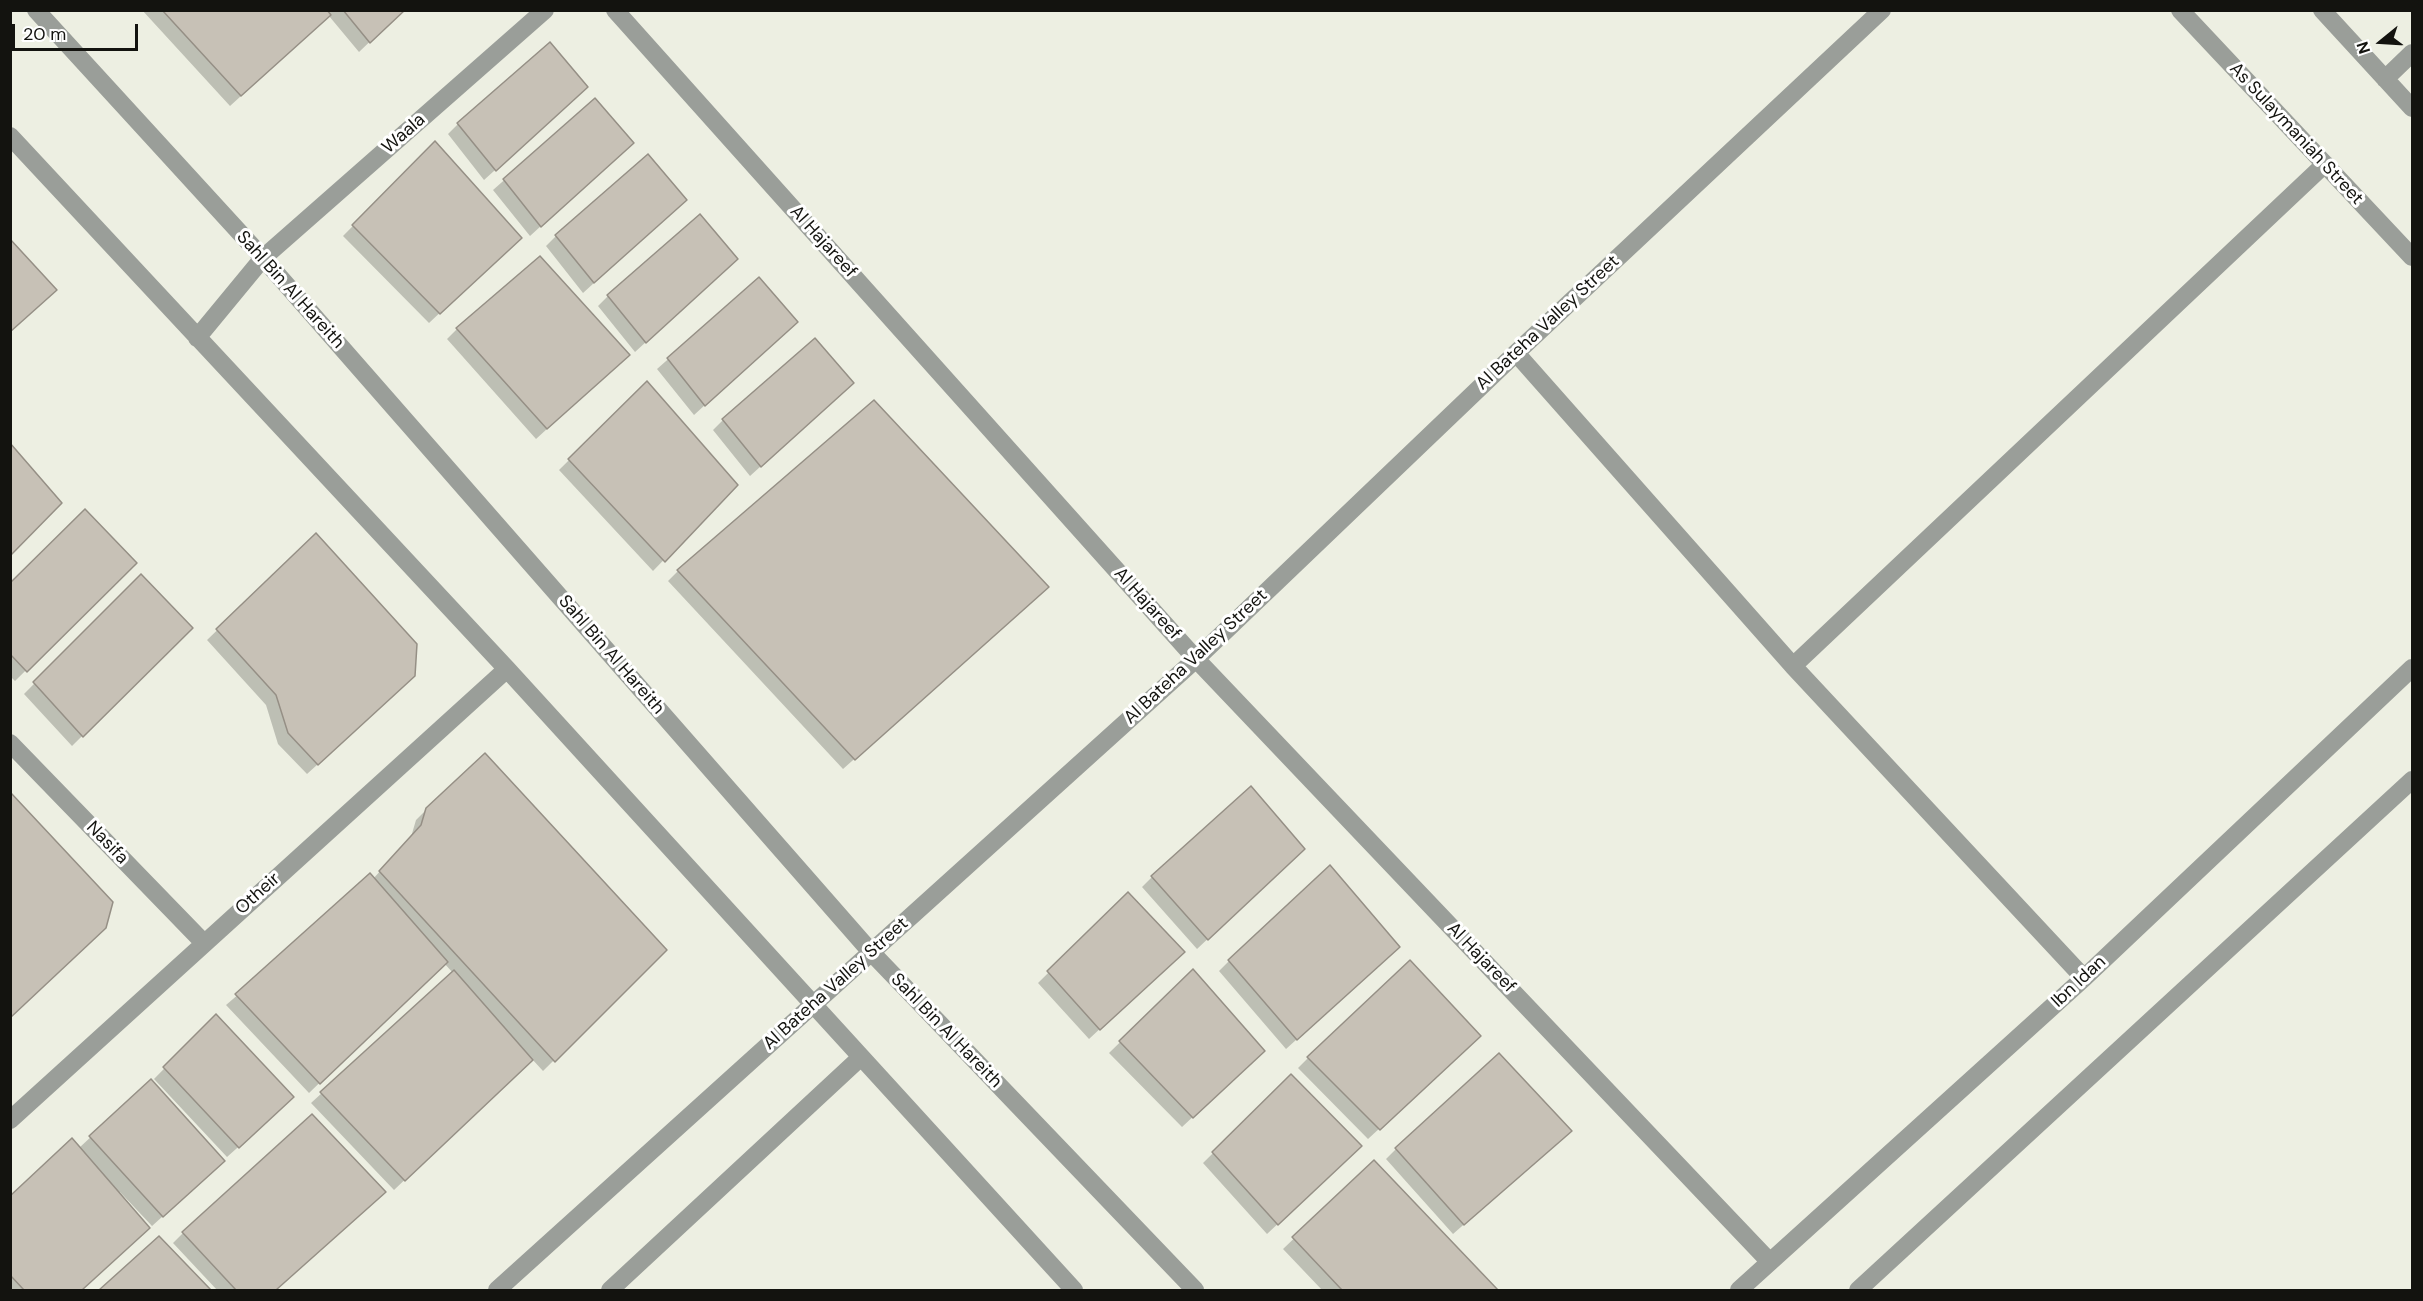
<!DOCTYPE html>
<html>
<head>
<meta charset="utf-8">
<style>
  body { margin:0 }
  #map { position:relative; width:2423px; height:1301px; overflow:hidden; background:#edefe2; font-family:"DM Sans",sans-serif }
  canvas { display:block }
  .frame { position:absolute; inset:0; border:12px solid #13130f; pointer-events:none }
  .north { position:absolute; left:2351px; top:12px; width:60px; height:60px; -webkit-text-stroke:4px #fff; paint-order:stroke; rotate:252deg; font-size:16px; font-weight:700; line-height:24px; text-align:center; color:#13130f }
  .north::after { content:''; display:block; margin:auto; width:21px; height:27px; background:#13130f; clip-path:polygon(50% 0,100% 100%,50% 72%,0 100%) }
  .scale { position:absolute; left:12px; top:24px; width:126px; height:27px; box-sizing:border-box; border:3px solid #13130f; border-top:0; padding-left:8px; font-size:18px; line-height:21px; white-space:nowrap; color:#13130f; -webkit-text-stroke:4px #fff; paint-order:stroke }
</style>
</head>
<body>
<div id="map">
<canvas width="2423" height="1301"></canvas>
<div class="frame"></div>
<div class="north">N</div>
<div class="scale">20 m</div>
</div>
<script>
const context = document.querySelector('canvas').getContext('2d');
context.lineJoin = 'round';
function fillPath(path, color) { context.fillStyle = color; context.fill(path, 'evenodd'); }
const shape = rows => new Path2D(rows.map(r => 'M' + r).join(''));
function stroke(path, color, width, dash) { context.strokeStyle = color; context.lineWidth = width; context.lineCap = dash ? 'butt' : 'round'; context.setLineDash(dash || []); context.stroke(path); }
function drawText(font, color, halo, rows, align = 'center') {
  context.font = font + ' "DM Sans",sans-serif'; context.lineWidth = 6; context.setLineDash([]); context.textBaseline = 'middle'; context.strokeStyle = halo; context.fillStyle = color; for (const [text, x, y, turn = 0] of rows) {
    context.save(); context.translate(x, y); context.rotate((+turn || 0) * Math.PI / 180); context.textAlign = isNaN(turn) ? turn : align; if (halo) context.strokeText(text, 0, 0); context.fillText(text, 0, 0); context.restore();
  }
}
fillPath(shape([
  [142,10,403,10,359,52,329,16,230,106],
  [576,97,484,180,448,134,458,124],
  [595,100,621,153,530,236,493,190],
  [435,143,509,248,429,323,343,236],
  [674,210,583,293,546,246,556,236],
  [726,269,635,352,598,306,608,296],
  [759,279,785,332,694,415,657,369],
  [457,329,617,365,536,439,447,339],
  [647,383,736,485,653,571,559,470],
  [842,393,750,476,713,430,723,420],
  [316,535,403,687,307,774,278,744,266,705,207,640],
  [135,563,15,681,10,676,10,585],
  [678,571,1037,597,843,769,668,581],
  [141,576,191,628,72,746,24,694],
  [11,795,112,903,10,1017,10,795],
  [427,809,665,950,543,1071,532,1059,394,1190,311,1103,453,973,444,963,309,1093,226,1005,373,879,411,837,416,820],
  [1293,859,1197,949,1142,887,1152,877],
  [1128,894,1172,962,1089,1039,1038,983],
  [1387,958,1286,1049,1219,971,1229,961],
  [1193,971,1253,1061,1182,1127,1109,1053],
  [216,1016,282,1108,227,1157,154,1079],
  [1468,1047,1368,1139,1298,1068,1308,1058],
  [1291,1076,1350,1156,1267,1234,1203,1163],
  [151,1081,213,1171,152,1226,120,1192,118,1194,138,1238,81,1290,10,1290,10,1198,79,1148],
  [1559,1141,1453,1234,1386,1159,1396,1149],
  [1374,1162,1496,1290,1322,1290,1283,1249],
  [374,1202,275,1290,217,1290,173,1243,183,1233],
  [159,1238,209,1290,101,1290]
]), '#0003');
const building = shape([
  [162,10,327,10,331,15,241,96,162,10],
  [343,10,405,10,370,43,343,10],
  [550,42,588,87,496,171,457,123,550,42],
  [595,98,634,143,541,227,503,179,595,98],
  [435,141,522,238,440,314,352,225,435,141],
  [648,154,687,200,594,283,555,235,648,154],
  [700,214,738,259,646,343,607,295,700,214],
  [10,239,57,290,10,332,10,239],
  [540,256,630,355,547,429,456,328,540,256],
  [759,277,798,322,705,406,667,358,759,277],
  [815,338,854,383,761,467,722,419,815,338],
  [647,381,738,485,665,562,568,459,647,381],
  [874,400,1049,587,855,760,677,570,874,400],
  [10,443,62,503,10,556,10,443],
  [85,509,137,563,27,672,10,654,10,583,85,509],
  [316,533,417,644,415,676,318,765,288,733,276,695,216,629,316,533],
  [141,574,193,628,83,737,33,682,141,574],
  [485,753,667,950,555,1062,379,871,421,825,426,808,485,753],
  [1251,786,1305,849,1208,940,1151,876,1251,786],
  [11,793,113,902,106,928,10,1018,11,793],
  [1330,865,1400,947,1297,1040,1228,960,1330,865],
  [370,873,448,962,320,1084,235,994,370,873],
  [1128,892,1185,952,1100,1030,1047,971,1128,892],
  [1410,960,1481,1036,1380,1130,1307,1057,1410,960],
  [1193,969,1265,1051,1193,1118,1119,1041,1193,969],
  [454,970,533,1060,405,1181,320,1092,454,970],
  [216,1014,294,1097,239,1148,163,1067,216,1014],
  [1499,1053,1572,1131,1464,1225,1395,1148,1499,1053],
  [1291,1074,1362,1146,1278,1225,1212,1152,1291,1074],
  [151,1079,225,1161,163,1217,89,1136,151,1079],
  [312,1114,386,1192,276,1290,236,1290,182,1232,312,1114],
  [72,1138,150,1228,82,1290,24,1290,10,1275,10,1196,72,1138],
  [1374,1160,1498,1290,1342,1290,1292,1237,1374,1160],
  [159,1236,211,1290,99,1290,159,1236]
]);
fillPath(building, '#c7c1b6');
stroke(building, '#958f85', 1.5);
stroke(shape([
  [36,10,263,258,871,952,1195,1290],
  [615,10,1196,659,1770,1262],
  [2180,10,2412,257],
  [2322,10,2412,108],
  [2385,79,2412,53],
  [10,136,507,669,1074,1290],
  [197,338,263,258,545,10],
  [1516,353,1793,666,2084,978],
  [1793,666,2325,164],
  [10,743,204,943],
  [10,1120,507,669],
  [497,1290,1196,659,1516,353,1882,10],
  [610,1290,860,1058],
  [1739,1290,2084,978,2412,668],
  [1858,1290,2412,780]
]), '#9a9e99', 18);
drawText('18px', '#13130f', '#fff', [
  ["Waala",404,134,-41],
  ["As Sulaymaniah Street",2296,134,47],
  ["Al Hajareef",823,242,48],
  ["Sahl Bin Al Hareith",290,290,48],
  ["Al Bateha Valley Street",1548,323,-43],
  ["Al Hajareef",1147,604,48],
  ["Sahl Bin Al Hareith",611,655,49],
  ["Al Bateha Valley Street",1196,657,-43],
  ["Nasifa",107,843,46],
  ["Otheir",258,894,-42],
  ["Al Hajareef",1481,958,46],
  ["Ibn Idan",2079,982,-43],
  ["Al Bateha Valley Street",836,984,-42],
  ["Sahl Bin Al Hareith",946,1031,46]
]);
</script>
</body>
</html>
